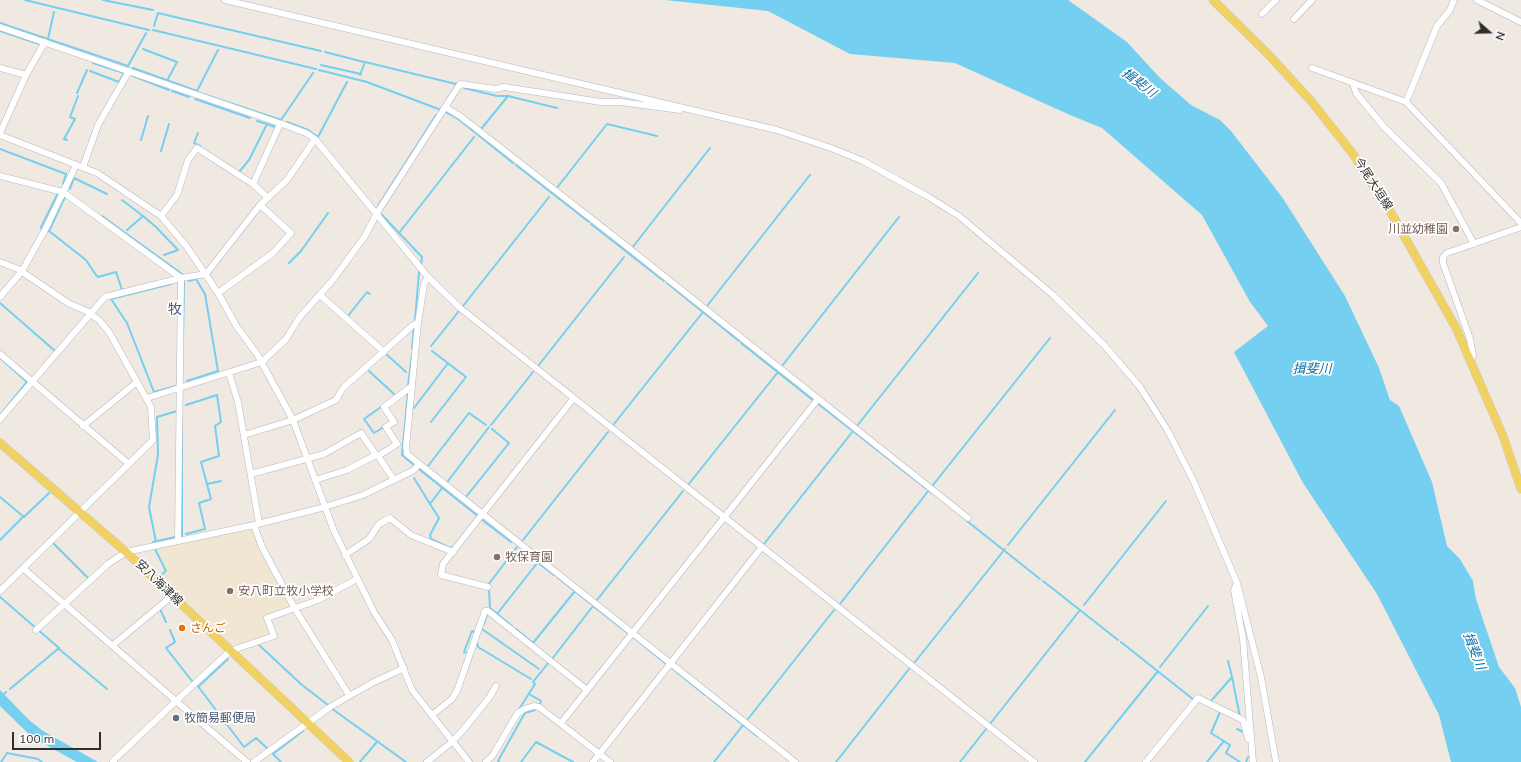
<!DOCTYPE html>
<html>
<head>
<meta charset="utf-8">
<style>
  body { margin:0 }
  #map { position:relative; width:1521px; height:762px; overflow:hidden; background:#efe9e1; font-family:Mulish,sans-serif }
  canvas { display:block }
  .north { position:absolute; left:1469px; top:12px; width:40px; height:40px; -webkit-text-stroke:3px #fff; paint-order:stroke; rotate:110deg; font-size:11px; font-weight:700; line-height:16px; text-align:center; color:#2e2e2e }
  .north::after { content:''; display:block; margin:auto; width:14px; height:18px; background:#2e2e2e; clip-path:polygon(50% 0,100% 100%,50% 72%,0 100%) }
  .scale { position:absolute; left:12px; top:732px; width:89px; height:18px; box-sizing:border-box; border:2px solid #2e2e2e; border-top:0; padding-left:5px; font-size:12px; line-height:14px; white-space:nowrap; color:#2e2e2e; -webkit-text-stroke:3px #fff; paint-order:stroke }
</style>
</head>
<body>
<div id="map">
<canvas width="1521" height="762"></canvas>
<div class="north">N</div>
<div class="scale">100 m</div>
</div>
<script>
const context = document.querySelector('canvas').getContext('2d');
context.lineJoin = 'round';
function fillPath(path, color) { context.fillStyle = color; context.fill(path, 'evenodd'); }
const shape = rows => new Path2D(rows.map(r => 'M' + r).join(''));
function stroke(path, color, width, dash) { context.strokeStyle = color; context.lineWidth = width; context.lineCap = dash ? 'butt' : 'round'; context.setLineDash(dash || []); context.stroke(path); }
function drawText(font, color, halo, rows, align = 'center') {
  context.font = font + ' Mulish,"Noto Sans JP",sans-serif'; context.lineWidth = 3.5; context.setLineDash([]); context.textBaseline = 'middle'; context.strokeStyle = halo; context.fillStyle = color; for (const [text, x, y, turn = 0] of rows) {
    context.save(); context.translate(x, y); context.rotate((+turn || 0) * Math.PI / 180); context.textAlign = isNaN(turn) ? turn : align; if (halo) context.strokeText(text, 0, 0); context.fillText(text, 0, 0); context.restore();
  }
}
fillPath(shape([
  [252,529,254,529,291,606,265,617,269,635,236,645,234,643,230,644,162,576,167,571,157,548]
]), '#f0e6d1');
fillPath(shape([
  [665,0,1068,0,1127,42,1160,78,1191,105,1220,120,1231,131,1282,197,1345,296,1379,368,1390,400,1399,406,1432,482,1447,546,1460,559,1473,581,1476,599,1499,667,1515,688,1521,707,1521,762,1451,762,1439,715,1377,594,1303,483,1234,352,1268,326,1250,302,1202,215,1102,128,1070,115,955,63,850,54,768,11],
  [0,690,29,720,43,731,98,762,77,762,33,738,0,706]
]), '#75cff0');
stroke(shape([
  [25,0,149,30],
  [103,0,153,10],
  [0,23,128,66,146,33],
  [154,26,158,13,321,51],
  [153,30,316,69],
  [0,31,39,44],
  [48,39,54,12],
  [143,49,177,62,167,81],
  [325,52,364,62],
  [321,65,361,74],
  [133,68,197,91,218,50],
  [319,70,367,82,441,110],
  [90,71,119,82,124,73,93,63],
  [360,75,365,62,456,84],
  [133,76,169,90],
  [464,88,497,96,508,96,481,129],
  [172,91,189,97],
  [197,92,281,120,313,73],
  [77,93,87,70],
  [508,96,557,108],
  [195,99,250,118],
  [446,112,457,118,513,163],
  [287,122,308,130,318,137,347,82],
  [267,124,275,127],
  [198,133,194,143,200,146],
  [67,140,64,139,75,119,70,117,78,96],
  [141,140,148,116],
  [0,149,66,174,63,184],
  [161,151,169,124],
  [516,165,589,222],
  [239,172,249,160,267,124,257,121],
  [70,189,74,178,107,194],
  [556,189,607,124,657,136],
  [122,200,143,216],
  [378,206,436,115],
  [382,215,422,257,421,264],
  [102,216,182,274],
  [591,224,664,281],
  [42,230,41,227,58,193],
  [127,230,143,216,156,227,178,250,164,255],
  [49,231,65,197],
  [46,232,49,231,86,260,96,275,98,277,116,272,122,290,126,289],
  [399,233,474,137],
  [632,248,710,148],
  [289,263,301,251,328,213],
  [667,283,739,341],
  [171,284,111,299,127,323,154,392,176,386],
  [0,303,55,351],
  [463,306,549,197],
  [707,306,810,175],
  [348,316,367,292,370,294],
  [415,320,419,272],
  [183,339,184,280],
  [741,343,814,401],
  [431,346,459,311],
  [412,349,414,327],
  [386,354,406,372],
  [0,358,27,382,1,414],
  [538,366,624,257],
  [782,366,899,217],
  [369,371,395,395],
  [187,381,218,371,205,294,196,279,189,281],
  [408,386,412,354],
  [408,392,402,455,414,465],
  [817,403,890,460],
  [381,407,364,419,374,433,384,427],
  [414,408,448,363],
  [431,422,466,377,432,351],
  [614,424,703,312],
  [491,425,533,372],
  [857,426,978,273],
  [892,462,932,493],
  [428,466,469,413,486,425],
  [420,470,479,517],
  [414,478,430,504],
  [448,481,489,427],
  [207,484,221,481],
  [688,485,778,372],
  [933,485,1050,338],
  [442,488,430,504,439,518,430,535,431,539,450,548,453,547],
  [0,497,24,517,49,493],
  [466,497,509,443,492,429],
  [481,519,511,542],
  [967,521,1040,579],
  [186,534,205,529,199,503,211,499,201,462,219,456,215,426,221,422,217,395,186,405],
  [182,536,182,425],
  [0,540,23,517],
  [523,540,608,432],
  [153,542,175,537],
  [156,542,149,507,158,455,157,417,177,411],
  [53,543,89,579],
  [764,544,853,431],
  [1008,545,1115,410],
  [155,549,166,571,161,575],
  [520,549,554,575],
  [557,577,591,604],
  [1043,581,1118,640],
  [488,585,517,547],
  [489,590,490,608,512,626],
  [0,597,59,648,10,689],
  [597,600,683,491],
  [840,604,929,490],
  [1084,605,1166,501],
  [593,606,629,634],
  [160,609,166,622],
  [497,614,538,562],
  [484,624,487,615],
  [482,629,539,669],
  [516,629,533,643,575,591],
  [170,630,175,642,166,648,192,681],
  [633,637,665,663],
  [1121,642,1194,700],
  [477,643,478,647,531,679],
  [259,645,302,685,328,705],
  [59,649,107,689],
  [468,653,464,652,472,631,475,632],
  [552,659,593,606],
  [1228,661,1232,677],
  [915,662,1005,549],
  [1160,667,1208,606],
  [673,669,705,695],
  [197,685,244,747,256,738,268,749],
  [199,686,228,659],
  [529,694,541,701,540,704],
  [708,697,757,736],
  [0,698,6,692],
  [1211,701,1232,677,1240,717],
  [331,708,406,762],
  [518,711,535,684,533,682,549,662],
  [1220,712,1211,733,1230,745,1226,753,1240,762],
  [748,719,834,610],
  [990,724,1080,610],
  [1237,729,1243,732],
  [1,762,7,753,38,759,42,762],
  [281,762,273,754,303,731],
  [360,762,376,743],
  [499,762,498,761,522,718,525,713,535,710],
  [521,762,536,742,573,762],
  [714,762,743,725],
  [836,762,909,669],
  [960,762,986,729],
  [1085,762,1158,671],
  [1207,762,1224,741],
  [1246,762,1248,757]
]), '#75cff0', 2);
const minor = shape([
  [225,0,777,130,831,148,863,161,927,196,959,216,1053,295,1104,345,1140,387,1168,431,1194,482,1237,583,1261,677,1276,762],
  [1477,0,1521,22],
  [1262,14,1276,0],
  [1294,19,1312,0],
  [0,27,282,124,306,133,315,139,428,277,460,308,1034,762],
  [0,68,26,75],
  [1312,68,1406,102,1521,223],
  [1353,83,1356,93,1384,127,1441,183,1474,244],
  [1406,102,1437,26,1450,10,1454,0],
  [445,107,460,116,620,241,968,518],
  [0,133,26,75,45,42],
  [0,135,97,173,161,216,187,247,218,293,237,327,257,354,293,420,334,531,374,612,392,640,412,690,469,762],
  [83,167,98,125,129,71],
  [0,176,63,192,181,278,178,540],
  [253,184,280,124],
  [161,216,177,195,188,160,197,148,253,184,268,198],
  [0,262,18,269,68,303,91,313],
  [428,277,424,284,418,323,406,447,407,454,795,762],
  [218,293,273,253,291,233,260,205],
  [320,295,384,352],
  [0,297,22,271,46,228,76,165],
  [0,354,129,464],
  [1471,360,1473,355,1470,339,1443,263,1443,257,1447,253,1521,227],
  [229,373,238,402,259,523],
  [147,398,262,362,286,339,299,318,332,281,365,236,377,213,460,84,496,89,504,87,601,102,621,102,680,110],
  [0,419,105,297,181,278,206,274,260,205,287,180,315,139],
  [83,426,137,382],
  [244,435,293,420,336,400,343,388,413,325,418,323],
  [251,474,324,454,361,433,376,455],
  [315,480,347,470,376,455,378,456],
  [394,480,378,456,397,444,386,427,394,422,384,407,412,386],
  [254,525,262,547,295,609,349,695],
  [345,555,369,539,379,524,390,518,411,535,453,552],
  [24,569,176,701,230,651,274,636,267,618,318,600,357,579],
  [1236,585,1234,590,1243,639,1253,762],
  [488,587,441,575,443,564,573,399],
  [0,591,153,440,151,407,109,332,99,320,90,314],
  [36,630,108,564,126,552,254,525,325,507,363,495,414,470,418,465],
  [113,645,172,596],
  [432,715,452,699,457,691,485,611,488,611,587,690],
  [561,723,818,399],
  [114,762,113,761,176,701,247,762],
  [254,762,330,707,372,683,404,668],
  [427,762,453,741,463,730,489,698,496,686],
  [486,762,493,755,517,714,524,709,534,706,539,707,610,762],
  [593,762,761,548],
  [1146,762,1198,698,1243,720,1248,739]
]);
const major = shape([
  [1213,0,1268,54,1311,101,1353,154,1390,211,1456,328,1503,436,1521,489],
  [0,443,126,552,349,762]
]);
stroke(minor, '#b4b7c1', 7);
stroke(major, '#c9c9c9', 9);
stroke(minor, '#fff', 6);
stroke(major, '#f2d163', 8);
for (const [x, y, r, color] of [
  [1456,229,4,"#8d6e63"],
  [497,557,4,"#8d6e63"],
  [230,591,4,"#8d6e63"],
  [182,628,4,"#e8710a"],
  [176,718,4,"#5c6f8a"]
]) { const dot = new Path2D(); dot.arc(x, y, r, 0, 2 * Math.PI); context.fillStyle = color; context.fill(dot); stroke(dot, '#fff', 1.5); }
drawText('12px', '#2e2e2e', '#fff', [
  ["今尾大垣線",1373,184,57],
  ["安八海津線",159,583,44]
]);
drawText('12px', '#785e54', '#fff', [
  ["川並幼稚園",1448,229,"right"],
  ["牧保育園",505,557],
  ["安八町立牧小学校",238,591]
], 'left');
drawText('12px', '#c56008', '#fff', [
  ["さんご",190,628]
], 'left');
drawText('12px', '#4e5e75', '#fff', [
  ["牧簡易郵便局",184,718]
], 'left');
drawText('italic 13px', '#0d6fa3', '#fff', [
  ["揖斐川",1139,83,37],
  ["揖斐川",1312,369],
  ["揖斐川",1474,651,69]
]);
drawText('14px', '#4d5680', '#fff', [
  ["牧",175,310]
]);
</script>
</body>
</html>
